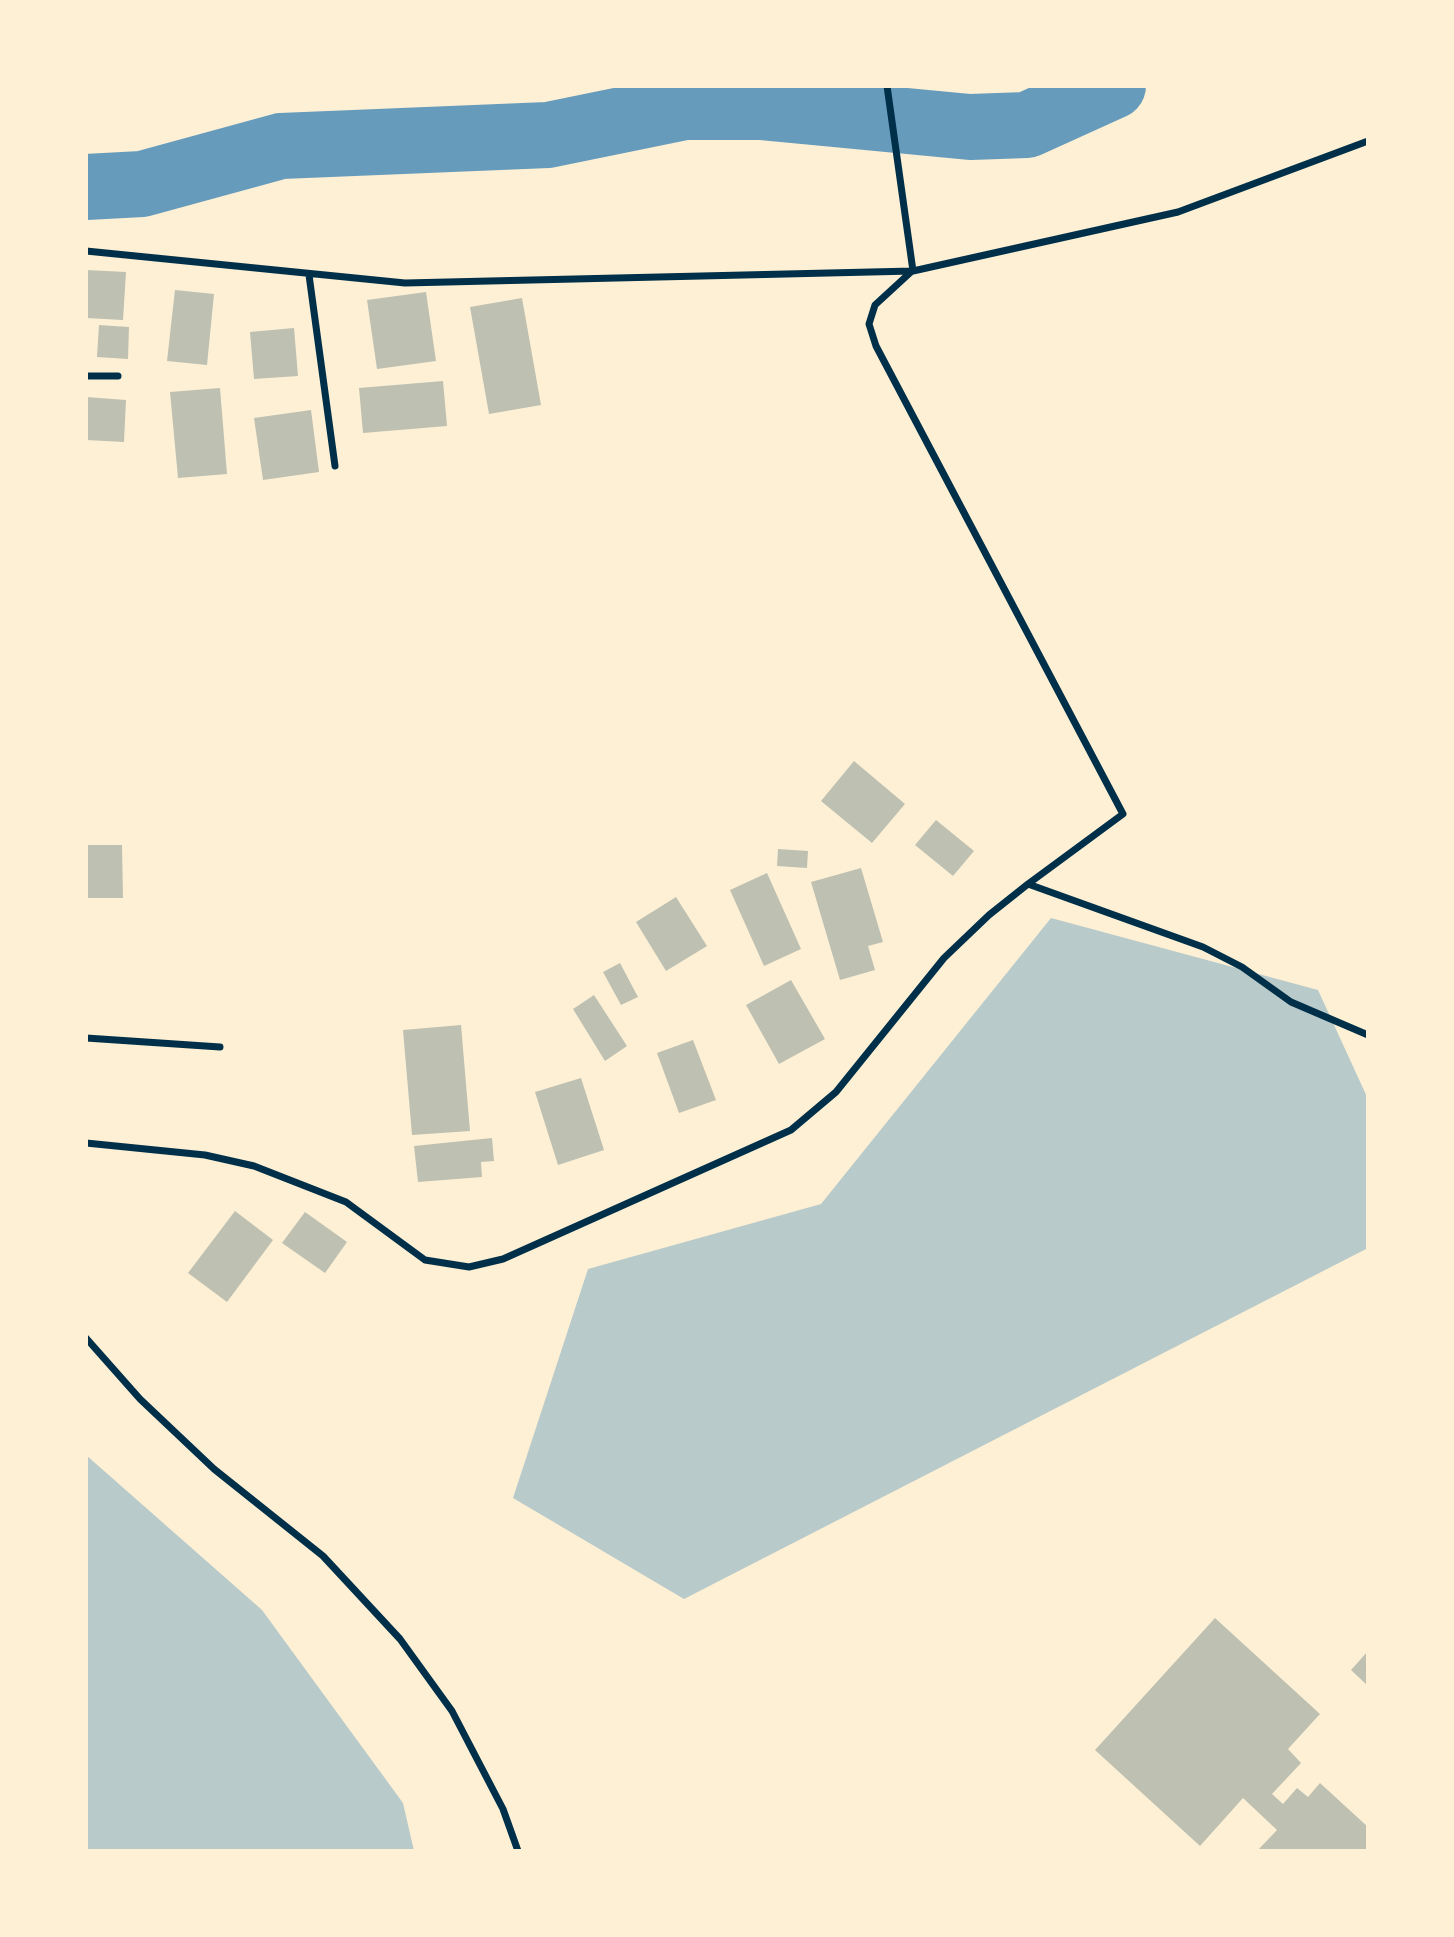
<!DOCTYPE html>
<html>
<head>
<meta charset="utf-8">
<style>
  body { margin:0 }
  #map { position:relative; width:1454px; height:1937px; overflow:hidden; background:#fdf0d5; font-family:"Alegreya Sans",sans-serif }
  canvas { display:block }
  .frame { position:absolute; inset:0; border:88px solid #fdf0d5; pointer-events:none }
</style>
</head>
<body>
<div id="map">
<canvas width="1454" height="1937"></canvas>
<div class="frame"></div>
</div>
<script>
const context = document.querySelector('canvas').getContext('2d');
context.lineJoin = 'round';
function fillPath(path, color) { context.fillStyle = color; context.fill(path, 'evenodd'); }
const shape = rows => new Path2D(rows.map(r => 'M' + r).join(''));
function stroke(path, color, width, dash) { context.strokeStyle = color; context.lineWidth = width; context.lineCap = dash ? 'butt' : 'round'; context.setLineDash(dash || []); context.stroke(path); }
fillPath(shape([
  [1051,918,1318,990,1368,1099,1368,1248,684,1599,513,1498,588,1269,821,1204],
  [86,1455,262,1610,403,1803,414,1851,86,1851]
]), '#b9caca');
stroke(shape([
  [86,187,142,184,281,146,548,135,685,107,760,107,970,127,1027,125,1113,86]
]), '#669bbc', 66);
fillPath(shape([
  [86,270,126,272,123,320,86,318],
  [175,290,214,294,207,365,167,361],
  [426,292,436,361,377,369,367,300],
  [522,298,541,405,489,414,470,307],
  [99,325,129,327,128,359,97,357],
  [294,328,298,376,254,379,250,332],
  [443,381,447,426,363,433,359,388],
  [220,388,227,474,178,478,170,392],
  [86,397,126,400,124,442,86,440],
  [311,410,319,472,263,480,254,418],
  [854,761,905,804,872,843,821,801],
  [936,820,974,851,953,876,915,845],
  [86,845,122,845,123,898,86,898],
  [778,849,808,851,807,868,777,866],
  [861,868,883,942,868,946,875,970,840,980,811,882],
  [767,873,801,949,764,966,730,890],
  [676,897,707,946,666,971,636,922],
  [620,963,638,997,621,1005,603,972],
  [791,980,825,1039,779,1064,746,1005],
  [594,995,627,1046,605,1061,573,1009],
  [461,1025,470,1131,412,1135,403,1030],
  [693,1040,716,1100,679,1113,657,1053],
  [581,1078,604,1150,558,1165,535,1092],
  [492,1138,494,1161,481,1162,482,1177,418,1182,414,1146],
  [235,1211,273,1240,227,1302,188,1273],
  [305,1212,347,1242,325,1273,282,1243],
  [1215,1618,1320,1714,1288,1749,1301,1763,1272,1794,1283,1804,1297,1788,1308,1797,1320,1783,1368,1827,1368,1851,1257,1851,1277,1830,1243,1798,1200,1846,1095,1750],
  [1368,1651,1368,1686,1351,1670]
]), '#bec0b2');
stroke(shape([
  [887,86,913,271],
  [86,251,405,283,913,271,1178,212,1368,141],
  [912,271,875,305,869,324,876,346,1123,814,1028,884,1203,947,1242,967,1291,1002,1368,1035],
  [309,275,335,466],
  [86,376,118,376],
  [86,1038,220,1047],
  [86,1143,205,1155,254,1166,346,1202,425,1260,469,1267,503,1259,791,1130,836,1092,944,958,989,915,1028,884],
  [86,1338,140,1399,214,1469,323,1556,400,1639,452,1711,503,1809,518,1851]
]), '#003049', 7);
</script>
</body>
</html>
